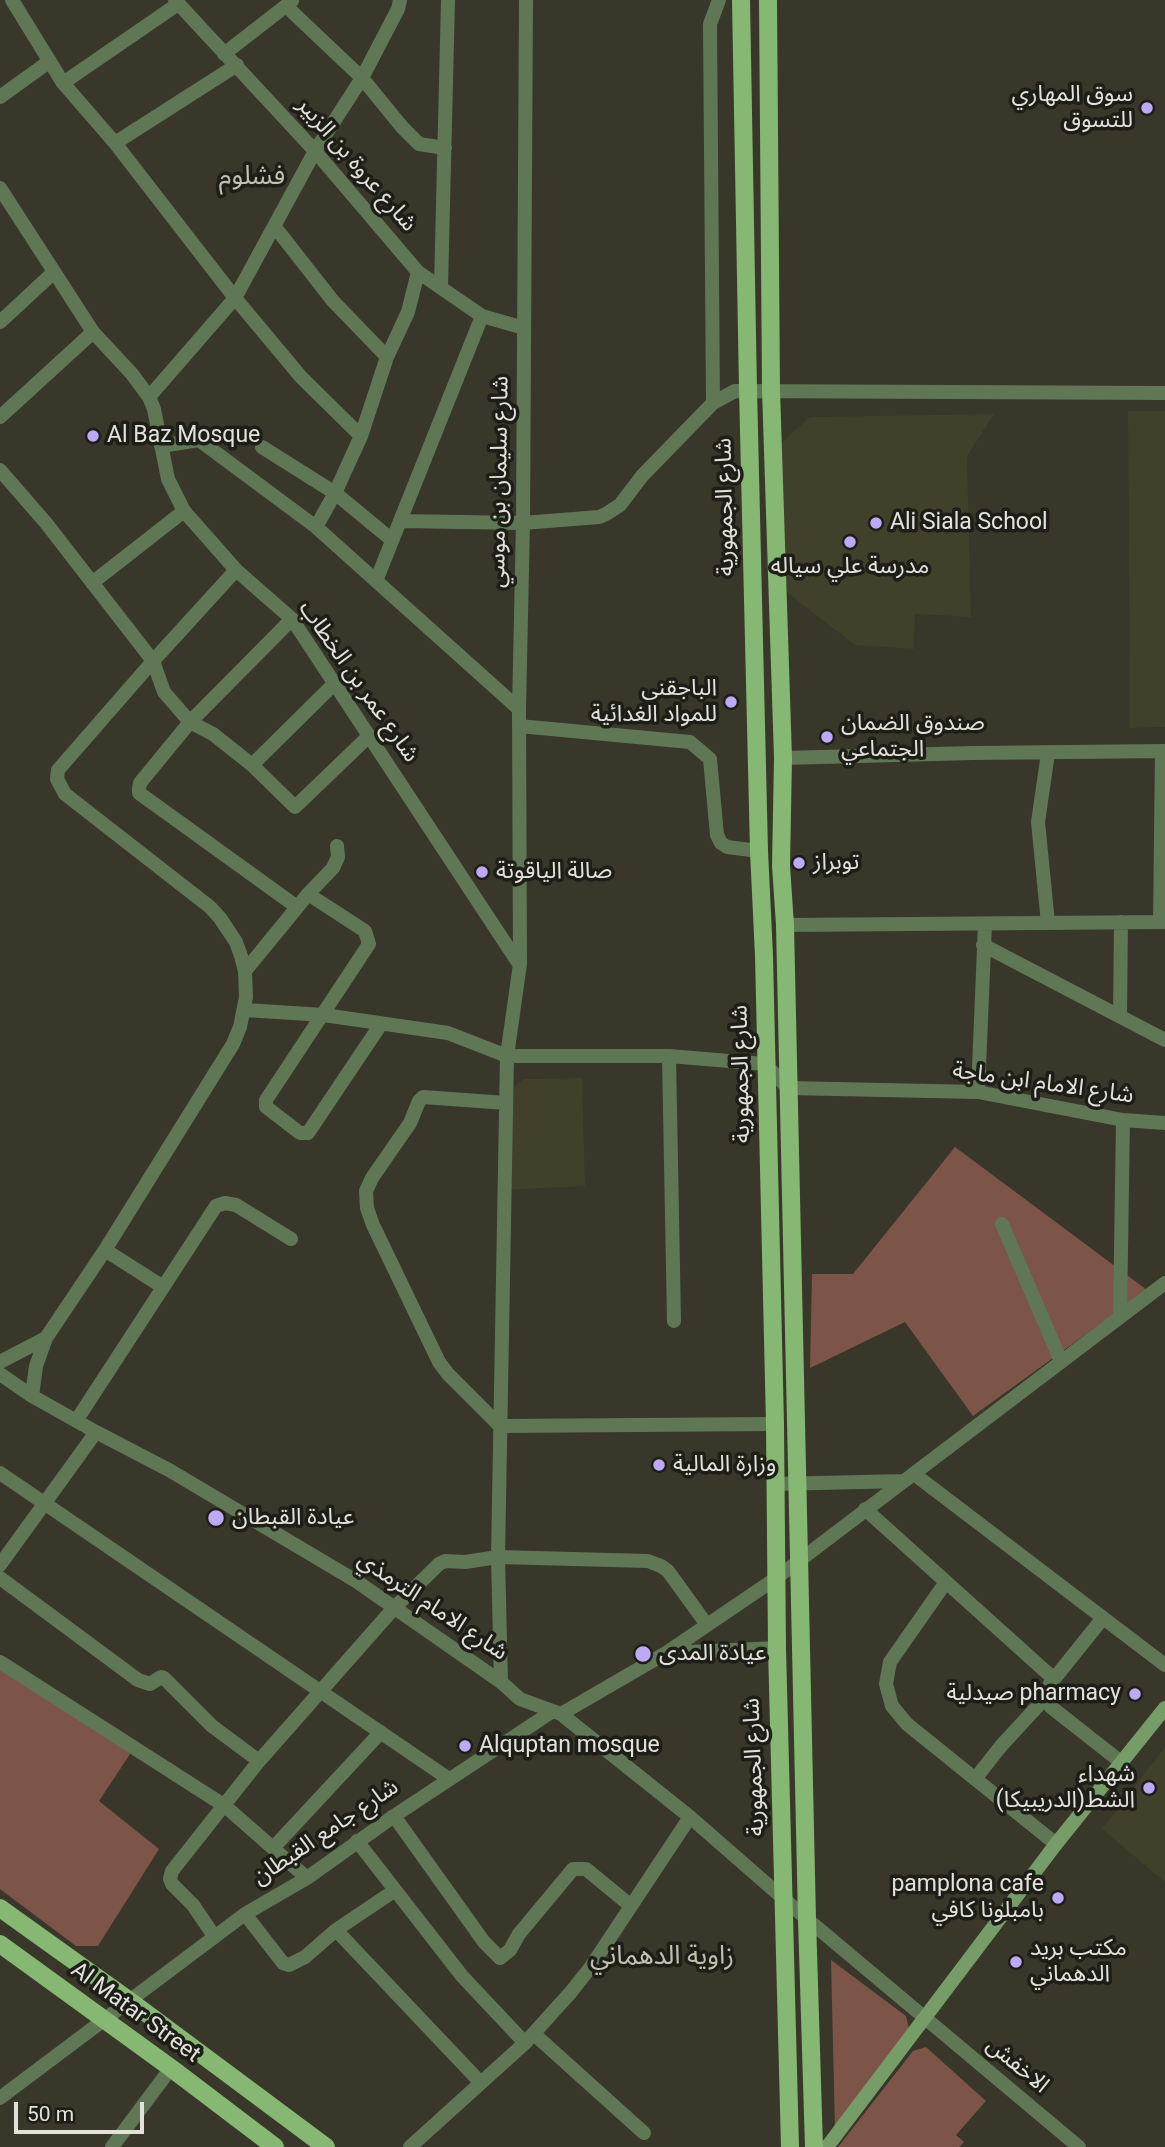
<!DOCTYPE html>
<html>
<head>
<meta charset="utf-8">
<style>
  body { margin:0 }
  #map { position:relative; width:1165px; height:2147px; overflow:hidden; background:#383729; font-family:Roboto,sans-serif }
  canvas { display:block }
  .scale { position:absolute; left:14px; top:2102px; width:130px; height:32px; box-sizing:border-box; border:4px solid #e3e2da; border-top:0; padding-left:9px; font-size:21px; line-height:24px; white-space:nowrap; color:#e3e2da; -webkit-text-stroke:5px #1e1e18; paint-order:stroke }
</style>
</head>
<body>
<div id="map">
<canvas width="1165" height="2147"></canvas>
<div class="scale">50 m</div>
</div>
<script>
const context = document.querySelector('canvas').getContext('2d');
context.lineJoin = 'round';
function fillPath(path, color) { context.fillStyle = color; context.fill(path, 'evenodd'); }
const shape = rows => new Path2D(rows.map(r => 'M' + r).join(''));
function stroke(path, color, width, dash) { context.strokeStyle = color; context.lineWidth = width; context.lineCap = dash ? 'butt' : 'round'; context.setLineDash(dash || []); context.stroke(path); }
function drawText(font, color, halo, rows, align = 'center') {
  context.font = font + ' Roboto,"Noto Sans Arabic",sans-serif'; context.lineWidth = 7; context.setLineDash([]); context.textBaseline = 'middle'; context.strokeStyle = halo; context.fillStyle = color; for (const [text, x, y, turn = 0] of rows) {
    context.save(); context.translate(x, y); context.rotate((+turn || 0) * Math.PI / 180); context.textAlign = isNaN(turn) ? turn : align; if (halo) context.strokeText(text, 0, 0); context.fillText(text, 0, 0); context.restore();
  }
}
fillPath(shape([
  [1128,411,1165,411,1165,727,1130,728],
  [994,414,967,456,971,617,915,614,914,649,855,645,785,591,781,443,810,417],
  [582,1078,585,1186,502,1190,500,1102,523,1079],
  [1165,1747,1165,1882,1102,1829]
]), '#41402b');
fillPath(shape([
  [955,1147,1147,1290,973,1416,905,1322,810,1368,812,1274,853,1274],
  [0,1662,132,1751,99,1801,159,1849,98,1946,76,1946,0,1889],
  [831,1960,906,2016,909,2029,835,2130],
  [926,2047,986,2101,956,2135,964,2142,959,2147,838,2147,913,2051]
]), '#7d5448');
stroke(shape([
  [12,0,63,83,115,143,235,298,301,377,361,436],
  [175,0,315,151,418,272,482,316,524,328],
  [286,6,362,78,402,127,419,144,445,148],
  [224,54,292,1],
  [63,83,178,4],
  [0,97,50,61],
  [115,143,237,65],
  [0,188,93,332,132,374,149,397,154,409,168,479,184,511,236,570,292,619,519,964],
  [275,227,333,301,387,357],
  [441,287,448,0],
  [0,322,54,272],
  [149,397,235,298,315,151,362,78,398,9,400,0],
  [713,403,710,24,719,0],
  [0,417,93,332],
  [161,446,199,440,316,527,519,709],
  [262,447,335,493,392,540],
  [0,470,46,523,153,661,164,692,190,722,213,734,252,765,295,807,369,736],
  [400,521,523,523,599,517,606,514,620,505,642,476,713,403,735,391,1165,393],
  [316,527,335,493,361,436,387,357,408,312,418,272],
  [376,581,482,316],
  [92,583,184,511],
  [292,619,190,722,140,783,139,788,139,793,297,907],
  [519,726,690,742,710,759,717,835,721,843,727,847,759,851],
  [1048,753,1038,822,1048,923],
  [783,758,973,753,1165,751],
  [252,765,335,683],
  [308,894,365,931,369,944,266,1100,266,1107,300,1133,308,1133,381,1024],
  [1160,922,1162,751],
  [785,925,1165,922],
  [983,945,1165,1040],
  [245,971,308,894,333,868,338,857,337,846],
  [245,1010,324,1015,448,1033,507,1056,669,1056,765,1064,788,1088,978,1092,1123,1120,1165,1123],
  [1120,1016,1121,922],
  [669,1056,674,1321],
  [978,1092,985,924],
  [506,1103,423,1097,419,1101,410,1123,372,1178,366,1191,367,1208,373,1225,439,1362,448,1374,500,1426,775,1424],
  [1002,1224,1061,1361],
  [105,1250,163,1287],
  [1120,1316,1123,1120],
  [0,1362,46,1338],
  [0,1374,32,1396,96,1432,169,1470,356,1581,501,1682,520,1699,561,1714,690,1817,807,1919,1079,2147],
  [32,1396,36,1366,46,1338,105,1250,233,1044,240,1027,246,997,245,971,241,956,236,942,220,918,210,907,65,794,57,779,58,770,153,661,236,570],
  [76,1421,216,1206,225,1203,236,1205,291,1239],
  [0,1473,449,1779],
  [914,1474,1165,1665],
  [775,1484,904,1481],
  [865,1509,1054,1679],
  [0,1565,96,1432],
  [0,1578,138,1680,150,1684,161,1677,164,1678,212,1726,259,1761],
  [946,1582,890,1662,886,1684,892,1706,907,1724,1056,1844],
  [1103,1618,1050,1684,1047,1696,1051,1707,1056,1711,1121,1762],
  [666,1653,777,1648],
  [0,1662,225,1806,307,1878],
  [501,1682,498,1557,507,1056,520,964,519,709,523,523,526,0],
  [561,1714,666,1653,775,1579,1165,1283],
  [975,1779,1001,1746,1047,1696],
  [394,1816,484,1942,500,1958,510,1950,519,1934,573,1869,586,1869,631,1906],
  [357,1841,462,1976,525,2043],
  [274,1847,381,1732],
  [245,1914,283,1963,289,1965,305,1957,336,1930,394,1891],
  [336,1930,481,2083],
  [214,1936,193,1905,172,1884,170,1879,172,1871,259,1761,394,1608,439,1564,445,1561,465,1562,498,1557,648,1561,661,1566,668,1571,707,1625],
  [534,2034,644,2133],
  [0,2098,245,1914,307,1878,394,1816,553,1711],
  [112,2147,171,2068],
  [410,2147,525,2043,571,1992,590,1968,690,1817]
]), '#607756', 14);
stroke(shape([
  [827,2147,1056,1844,1165,1708]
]), '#769c67', 14);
stroke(shape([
  [741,0,748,389,759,851,764,956,775,1424,777,1648,790,2147],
  [768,0,771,390,783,758,781,866,785,925,807,1919,814,2147],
  [0,1908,130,2001,326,2147],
  [0,1944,171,2068,275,2147]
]), '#86b773', 18);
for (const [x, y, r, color] of [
  [1147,108,7,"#bda9f5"],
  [93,436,7,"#bda9f5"],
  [876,523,7,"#bda9f5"],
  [850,542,7,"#bda9f5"],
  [731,702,7,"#bda9f5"],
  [827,737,7,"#bda9f5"],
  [799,863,7,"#bda9f5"],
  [482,872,7,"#bda9f5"],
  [659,1465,7,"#bda9f5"],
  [216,1518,9,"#bda9f5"],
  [643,1654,9,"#bda9f5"],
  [1135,1694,7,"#bda9f5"],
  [465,1746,7,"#bda9f5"],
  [1149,1788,7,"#bda9f5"],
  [1058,1898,7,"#bda9f5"],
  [1016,1962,7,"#bda9f5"]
]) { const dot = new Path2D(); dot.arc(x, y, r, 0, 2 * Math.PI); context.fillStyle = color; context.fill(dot); stroke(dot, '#1e1e18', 2.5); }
drawText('23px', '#e3e2da', '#1e1e18', [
  ["سوق المهاري",1133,95,"right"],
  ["للتسوق",1133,121,"right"],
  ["Al Baz Mosque",107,436],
  ["Ali Siala School",890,523],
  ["مدرسة علي سياله",850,567,"center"],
  ["الباجقني",717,689,"right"],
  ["للمواد الغدائية",717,715,"right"],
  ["صندوق الضمان",841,724],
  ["الجتماعي",841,750],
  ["توبراز",813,863],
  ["صالة الياقوتة",496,872],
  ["وزارة المالية",673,1465],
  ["عيادة القبطان",232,1518],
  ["عيادة المدى",659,1654],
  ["صيدلية pharmacy",1121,1694,"right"],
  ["Alquptan mosque",479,1746],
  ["شهداء",1135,1775,"right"],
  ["الشط(الدريبيكا)",1135,1801,"right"],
  ["pamplona cafe",1044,1885,"right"],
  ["بامبلونا كافي",1044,1911,"right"],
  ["مكتب بريد",1030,1949],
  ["الدهماني",1030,1975]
], 'left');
drawText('23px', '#e3e2da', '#1e1e18', [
  ["شارع عروة بن الزبير",356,165,49],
  ["شارع سليمان بن موسي",500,482,-89],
  ["شارع الجمهورية",726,507,-91],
  ["شارع عمر بن الخطاب",358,682,55],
  ["شارع الجمهورية",742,1074,-91],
  ["شارع الامام ابن ماجة",1043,1084,8],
  ["شارع الامام الترمذي",432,1607,34],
  ["شارع الجمهورية",755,1767,-92],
  ["شارع جامع القبطان",326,1833,-34],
  ["Al Matar Street",135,2013,36],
  ["الاخفش",1017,2066,40]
]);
drawText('26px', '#c2c1b0', '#1e1e18', [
  ["فشلوم",252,177],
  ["زاوية الدهماني",662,1957]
]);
</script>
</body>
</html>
